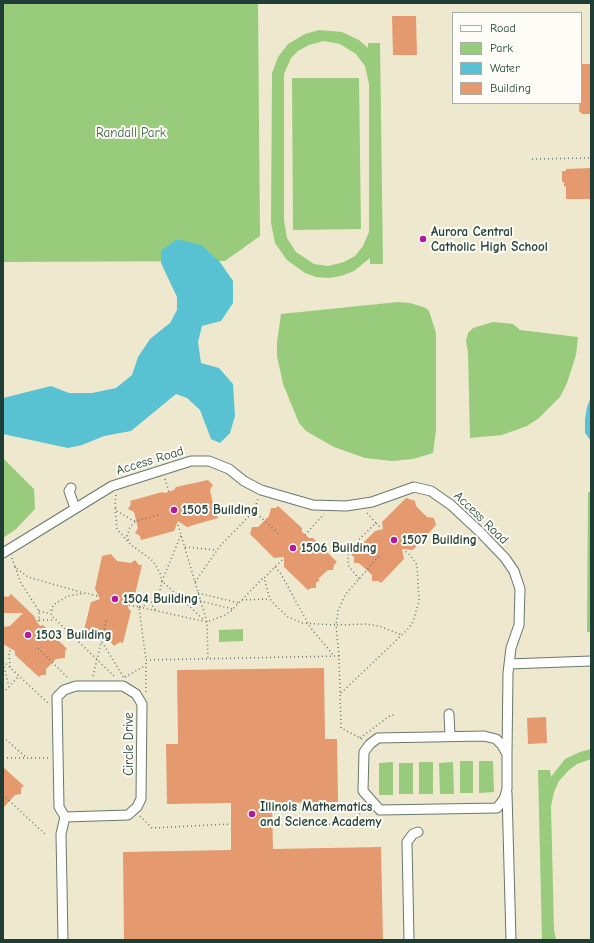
<!DOCTYPE html>
<html>
<head>
<meta charset="utf-8">
<style>
  body { margin:0 }
  #map { position:relative; width:594px; height:943px; overflow:hidden; background:#eee9ce; font-family:"Comic Neue",sans-serif }
  canvas { display:block }
  .frame { position:absolute; inset:0; border:4px solid #1f3d34; pointer-events:none }
  .legend { position:absolute; left:452px; top:12px; width:130px; height:92px; box-sizing:border-box; background:#fdfcf7; border:1px solid #a4b0a9; margin:0; padding:5px 7px; list-style:none; font-size:12px; color:#1f3d34 }
  .legend li { display:flex; align-items:center; gap:8px; height:20px }
  .legend b { width:20px; border:1px solid #a4b0a9 }
</style>
</head>
<body>
<div id="map">
<canvas width="594" height="943"></canvas>
<div class="frame"></div>
<ul class="legend">
<li><b style="height:5px;background:#fff"></b>Road</li>
<li><b style="height:11px;background:#98cb7b"></b>Park</li>
<li><b style="height:11px;background:#58c2d3"></b>Water</li>
<li><b style="height:11px;background:#e5996f"></b>Building</li>
</ul>
</div>
<script>
const context = document.querySelector('canvas').getContext('2d');
context.lineJoin = 'round';
function fillPath(path, color) { context.fillStyle = color; context.fill(path, 'evenodd'); }
const shape = rows => new Path2D(rows.map(r => 'M' + r).join(''));
function stroke(path, color, width, dash) { context.strokeStyle = color; context.lineWidth = width; context.lineCap = dash ? 'butt' : 'round'; context.setLineDash(dash || []); context.stroke(path); }
function drawText(font, color, halo, rows, align = 'center') {
  context.font = font + ' "Comic Neue",sans-serif'; context.lineWidth = 4; context.setLineDash([]); context.textBaseline = 'middle'; context.strokeStyle = halo; context.fillStyle = color; for (const [text, x, y, turn = 0] of rows) {
    context.save(); context.translate(x, y); context.rotate((+turn || 0) * Math.PI / 180); context.textAlign = isNaN(turn) ? turn : align; if (halo) context.strokeText(text, 0, 0); context.fillText(text, 0, 0); context.restore();
  }
}
fillPath(shape([
  [3,3,258,3,260,236,225,261,3,262],
  [319,30,342,32,359,40,368,48,368,43,380,43,383,264,370,264,370,258,354,271,341,276,329,278,316,277,305,273,287,260,275,243,271,223,272,73,278,57,288,44,305,34],
  [324,41,340,44,356,54,365,66,369,84,369,232,363,246,355,256,344,262,328,266,314,264,296,252,287,238,284,220,284,74,291,58,298,51,309,45],
  [292,78,359,78,361,229,293,230],
  [398,302,410,303,426,308,429,311,436,333,436,431,433,453,413,459,392,461,365,458,334,447,306,431,299,423,283,384,277,356,277,342,281,314],
  [493,322,513,324,520,330,578,337,576,355,567,383,560,397,539,418,527,426,502,435,470,438,468,352,466,341,468,333,473,328],
  [3,458,34,489,35,509,16,529,3,538],
  [588,492,591,492,591,632,587,632],
  [243,629,243,641,219,642,219,630],
  [591,749,591,759,577,764,569,770,559,781,554,792,551,806,554,930,556,940,542,940,538,770,550,770,551,777,565,759,580,752],
  [460,761,473,761,473,793,460,793],
  [479,761,493,761,494,792,479,793],
  [393,762,393,795,379,795,379,763],
  [419,762,433,762,433,794,419,794],
  [453,762,454,794,440,794,439,763],
  [399,763,413,763,413,794,399,794]
]), '#98cb7b');
fillPath(shape([
  [177,239,201,245,220,262,233,281,233,303,221,321,202,326,198,342,201,363,219,368,233,384,235,416,230,433,220,443,211,439,200,410,187,398,176,394,131,431,104,436,82,445,68,448,3,434,3,398,51,386,69,393,92,393,116,388,132,375,138,357,150,339,170,323,177,310,177,297,161,263,161,251],
  [591,397,591,441,585,433,585,419,587,407]
]), '#58c2d3');
fillPath(shape([
  [392,16,416,16,417,55,393,55],
  [581,64,591,64,591,114,582,114,579,111],
  [591,168,591,199,566,199,566,186,564,187,564,182,562,182,562,171,566,171,566,169],
  [208,480,213,485,210,490,213,504,215,503,220,509,217,514,218,518,187,527,178,521,174,531,141,540,140,536,135,533,138,528,134,512,128,509,131,504,130,501,162,492,165,493,174,490,176,487],
  [406,498,415,501,416,506,427,517,434,518,436,525,413,550,402,549,404,559,381,583,378,581,372,581,372,575,359,563,354,563,354,557,351,555,375,531,383,529,382,522],
  [278,506,302,528,302,532,309,538,313,538,337,562,334,565,333,570,328,570,318,579,320,580,316,583,316,588,311,588,308,590,284,567,284,557,274,558,250,534,252,527,258,527,269,516,271,508,276,508],
  [111,554,117,561,131,563,135,560,139,565,142,565,134,599,129,601,128,608,131,611,123,643,120,642,114,646,108,639,95,637,90,640,86,635,83,634,91,602,100,599,95,589,102,556],
  [11,594,34,616,37,622,40,626,43,625,67,649,65,651,65,658,56,659,46,669,46,675,41,675,39,677,15,655,15,651,3,644,3,627,10,626,23,613,3,613,3,596,8,597],
  [324,668,325,739,337,739,338,802,272,803,273,849,381,847,383,940,124,940,123,852,231,850,231,803,167,804,166,744,178,744,177,670],
  [546,717,547,743,528,744,527,718],
  [3,767,24,786,21,788,21,794,15,795,3,808]
]), '#e5996f');
const minor = shape([
  [71,488,69,491,75,508],
  [3,553,112,486,191,461,209,461,229,469,244,481,261,490,313,505,346,506,372,502,414,487,431,491,451,505,480,532,505,558,514,571,520,589,519,625,511,648,508,673,507,754],
  [509,664,591,661],
  [76,686,123,686,136,694,142,704,141,799,137,807,128,815,65,817,59,807,57,697,64,690,76,686],
  [449,714,450,736],
  [484,736,496,739,502,745,507,754,507,789,504,799,497,808,380,810,363,791,364,752,370,744,378,738,484,736],
  [507,793,511,940],
  [63,940,61,834,65,817],
  [409,940,407,842,413,834,418,832]
]);
stroke(minor, '#67796a', 11);
stroke(shape([
  [532,159,591,158],
  [165,479,169,492],
  [116,495,115,504,117,511,132,520,136,521],
  [115,508,117,529,129,543],
  [254,511,280,535],
  [158,515,136,521,130,527,127,536,130,544,153,561,160,573,162,581],
  [376,523,381,528],
  [178,525,207,622,208,659],
  [305,535,324,514],
  [185,547,216,550],
  [12,558,15,567,28,577,84,593],
  [282,560,264,578,270,599,276,606,288,617,302,623,336,625,338,611,345,595,381,554],
  [15,567,21,583,39,611,39,620,37,622],
  [275,567,281,574,310,627,334,656],
  [359,579,348,565,348,550,376,523,367,513],
  [162,581,181,535],
  [195,582,220,546,254,511,258,498],
  [198,593,239,603],
  [97,596,86,593,68,596,53,605,51,615,115,677],
  [242,600,270,599],
  [200,601,233,609],
  [153,602,152,605,156,611],
  [129,605,139,607,146,660],
  [139,607,207,622,223,616,231,611,263,578],
  [140,607,151,603,159,595,162,581,205,621],
  [39,611,47,613,50,610],
  [39,620,55,620],
  [102,642,124,678],
  [38,648,69,679],
  [339,656,336,625,366,624,379,626,402,635],
  [3,661,48,703],
  [3,663,9,687],
  [10,667,9,652,12,649],
  [93,676,107,618],
  [125,677,146,665],
  [146,692,146,660,339,656,341,728,362,739],
  [3,693,19,676],
  [341,693,407,630,413,622,419,601,417,565,411,556,405,551],
  [3,737,27,758],
  [360,738,391,715,396,715],
  [3,758,49,758],
  [3,795,45,834],
  [140,816,152,828,231,824],
  [273,825,354,824,364,806]
]), '#67796a', 1.5, [1, 3]);
stroke(minor, '#fff', 9);
for (const [x, y, r, color] of [
  [423,239,4,"#b5179e"],
  [174,510,4,"#b5179e"],
  [394,540,4,"#b5179e"],
  [293,548,4,"#b5179e"],
  [115,599,4,"#b5179e"],
  [28,635,4,"#b5179e"],
  [252,814,4,"#b5179e"]
]) { const dot = new Path2D(); dot.arc(x, y, r, 0, 2 * Math.PI); context.fillStyle = color; context.fill(dot); stroke(dot, '#fdfcf7', 1.5); }
drawText('13px', '#3d6046', '#fdfcf7', [
  ["Randall Park",131,133]
]);
drawText('bold 13px', '#1f3d34', '#fdfcf7', [
  ["Aurora Central",431,232],
  ["Catholic High School",431,247],
  ["1505 Building",182,510],
  ["1507 Building",402,540],
  ["1506 Building",301,548],
  ["1504 Building",123,599],
  ["1503 Building",36,635],
  ["Illinois Mathematics",260,807],
  ["and Science Academy",260,822]
], 'left');
drawText('13px', '#1f3d34', '#fdfcf7', [
  ["Access Road",150,461,-17],
  ["Access Road",481,518,44],
  ["Circle Drive",129,744,-90]
]);
</script>
</body>
</html>
